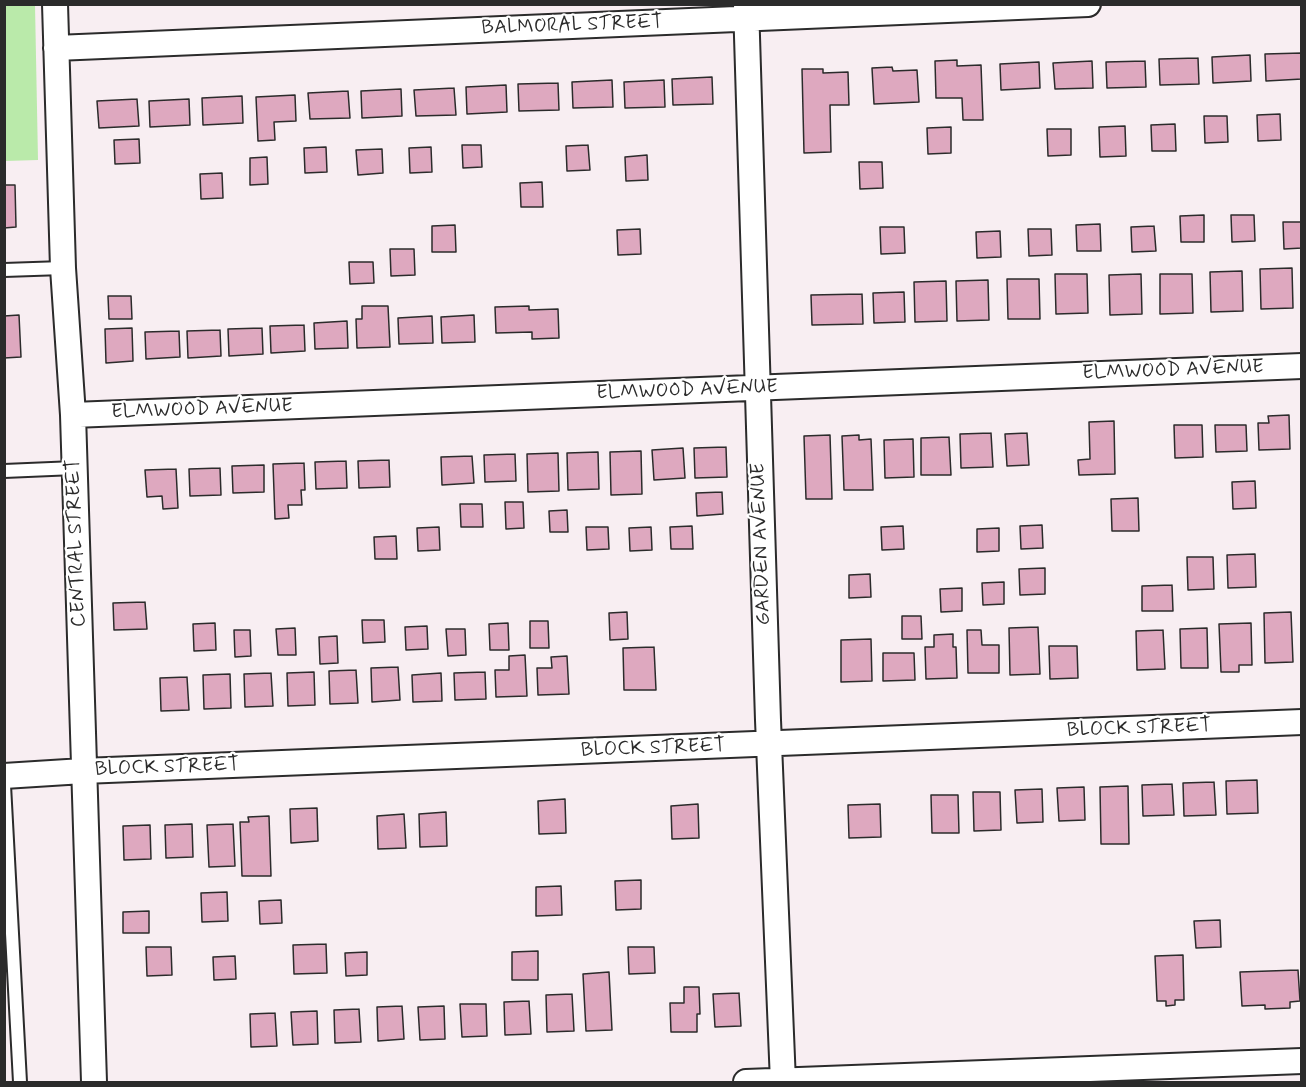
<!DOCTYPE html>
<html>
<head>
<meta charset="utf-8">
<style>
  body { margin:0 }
  #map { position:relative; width:1306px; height:1087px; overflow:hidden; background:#f8eef2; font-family:Mynerve,sans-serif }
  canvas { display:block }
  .frame { position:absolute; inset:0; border:6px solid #2b2b2b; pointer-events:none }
</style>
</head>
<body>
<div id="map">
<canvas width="1306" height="1087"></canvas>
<div class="frame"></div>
</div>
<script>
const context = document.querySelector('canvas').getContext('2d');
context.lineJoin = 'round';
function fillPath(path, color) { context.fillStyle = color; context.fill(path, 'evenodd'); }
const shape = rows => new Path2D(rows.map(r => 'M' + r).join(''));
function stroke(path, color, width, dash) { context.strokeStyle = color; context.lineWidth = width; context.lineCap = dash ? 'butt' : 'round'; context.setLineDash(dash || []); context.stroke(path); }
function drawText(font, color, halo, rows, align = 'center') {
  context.font = font + ' Mynerve,sans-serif'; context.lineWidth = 4.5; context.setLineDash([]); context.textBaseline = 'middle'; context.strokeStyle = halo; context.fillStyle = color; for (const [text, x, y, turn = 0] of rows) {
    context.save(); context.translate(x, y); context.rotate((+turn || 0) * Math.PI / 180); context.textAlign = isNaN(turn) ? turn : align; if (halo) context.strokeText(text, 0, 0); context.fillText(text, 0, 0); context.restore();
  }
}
fillPath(shape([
  [4,5,35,5,38,160,5,161]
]), '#baeaaa');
const building = shape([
  [1302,53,1302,79,1266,81,1265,54,1302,53],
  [1250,55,1251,81,1213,83,1212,57,1250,55],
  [1198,58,1199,84,1160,85,1159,59,1198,58],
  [957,60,957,66,981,65,983,120,963,120,962,98,936,98,935,61,957,60],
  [1092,61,1093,88,1055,89,1053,63,1092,61],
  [1145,61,1146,87,1107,88,1106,62,1145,61],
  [1039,62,1040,88,1001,90,1000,64,1039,62],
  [892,67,893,71,917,70,919,102,874,104,872,68,892,67],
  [802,69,823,69,823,73,848,72,849,105,830,105,831,152,804,153,802,69],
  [712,77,713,104,673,105,672,79,712,77],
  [612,80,613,107,573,108,572,82,612,80],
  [664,80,665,107,625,108,624,82,664,80],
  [558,83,559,110,519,111,518,84,558,83],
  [506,85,507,112,467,114,466,87,506,85],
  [454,88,456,115,416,116,414,90,454,88],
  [401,89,402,116,362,118,361,91,401,89],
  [348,91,350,118,310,119,308,93,348,91],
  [295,95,296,121,274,122,275,140,258,141,256,97,295,95],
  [242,96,243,123,203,125,202,98,242,96],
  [137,99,139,126,99,128,97,101,137,99],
  [189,99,190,125,150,127,149,101,189,99],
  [1280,114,1281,140,1258,141,1257,115,1280,114],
  [1204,116,1227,116,1228,142,1205,143,1204,116],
  [1175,124,1176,151,1152,151,1151,125,1175,124],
  [1125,126,1126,156,1100,157,1099,127,1125,126],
  [951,127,951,153,928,154,927,128,951,127],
  [1047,129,1071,129,1071,155,1048,156,1047,129],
  [139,139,140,163,115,164,114,140,139,139],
  [462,145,481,145,482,167,463,168,462,145],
  [588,145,590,170,567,171,566,146,588,145],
  [326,147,327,172,305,173,304,148,326,147],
  [431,147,432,172,410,173,409,148,431,147],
  [382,149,383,173,358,175,356,150,382,149],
  [647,155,648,180,626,181,625,157,647,155],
  [267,157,268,184,250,185,250,158,267,157],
  [859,162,882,162,883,188,860,189,859,162],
  [222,173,223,198,201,199,200,174,222,173],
  [542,182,543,207,521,207,520,183,542,182],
  [4,185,15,185,16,227,4,228,4,185],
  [1204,215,1204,242,1181,242,1180,216,1204,215],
  [1231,215,1254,215,1255,241,1232,242,1231,215],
  [1283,222,1302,222,1302,248,1284,249,1283,222],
  [1100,224,1101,251,1077,251,1076,225,1100,224],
  [455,225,456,252,432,252,432,226,455,225],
  [1154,226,1156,251,1132,252,1131,227,1154,226],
  [880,227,904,227,905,253,881,254,880,227],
  [640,229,641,254,618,255,617,230,640,229],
  [1028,229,1051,229,1052,255,1029,256,1028,229],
  [1000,231,1001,257,977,258,976,232,1000,231],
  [390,249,414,249,415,275,391,276,390,249],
  [349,262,373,262,374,283,350,284,349,262],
  [1292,268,1293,308,1261,309,1260,269,1292,268],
  [1242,271,1243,311,1211,312,1210,272,1242,271],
  [1055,274,1087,274,1088,313,1056,314,1055,274],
  [1141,274,1142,314,1110,315,1109,275,1141,274],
  [1160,274,1192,274,1193,313,1160,314,1160,274],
  [1007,279,1039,279,1040,319,1008,319,1007,279],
  [988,280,989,320,957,321,956,281,988,280],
  [946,281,947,321,915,322,914,282,946,281],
  [904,292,905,322,874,323,873,293,904,292],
  [862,294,863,324,812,325,811,295,862,294],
  [108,296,131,296,132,319,109,319,108,296],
  [362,306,388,306,390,347,357,348,356,319,362,319,362,306],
  [529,306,529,310,558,309,559,338,532,339,532,332,496,333,495,307,529,306],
  [19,315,21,357,4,358,4,316,19,315],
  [474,315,475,342,442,343,441,317,474,315],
  [432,316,433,343,399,344,398,318,432,316],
  [347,321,348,348,315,349,314,323,347,321],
  [304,325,305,351,271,353,270,326,304,325],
  [132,328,133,361,106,363,105,329,132,328],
  [262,328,263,354,229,356,228,329,262,328],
  [220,330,221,356,188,358,187,331,220,330],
  [179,331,180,357,146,359,145,332,179,331],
  [1289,415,1290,449,1259,450,1258,423,1269,423,1268,416,1289,415],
  [1114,421,1115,474,1079,475,1078,460,1090,459,1089,422,1114,421],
  [1174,425,1202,425,1203,457,1175,458,1174,425],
  [1215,425,1246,425,1247,451,1216,452,1215,425],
  [991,433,993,467,961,468,960,434,991,433],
  [1027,433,1029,465,1007,466,1005,434,1027,433],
  [830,435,832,499,806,499,804,436,830,435],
  [859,435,859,440,871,439,873,490,844,490,842,436,859,435],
  [949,437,951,475,921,475,921,438,949,437],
  [913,439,914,477,885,478,884,440,913,439],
  [726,447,727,477,695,478,694,448,726,447],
  [683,448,685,478,654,480,652,450,683,448],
  [641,451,642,494,611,495,610,452,641,451],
  [598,452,599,489,568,490,567,453,598,452],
  [558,453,559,491,528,492,527,454,558,453],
  [515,454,516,481,485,482,484,455,515,454],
  [472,456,474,483,442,485,441,457,472,456],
  [389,460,390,487,359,488,358,461,389,460],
  [346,461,347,488,316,489,315,462,346,461],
  [304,463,305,490,301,490,302,505,288,505,289,518,275,519,273,464,304,463],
  [264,465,264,492,233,493,232,466,264,465],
  [220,468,221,495,190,496,189,469,220,468],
  [176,469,178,508,163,509,162,496,147,497,145,470,176,469],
  [1255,481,1256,508,1233,509,1232,482,1255,481],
  [722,492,723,514,697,516,696,493,722,492],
  [1138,498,1139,531,1112,531,1111,499,1138,498],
  [505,502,523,502,524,528,506,529,505,502],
  [460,504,482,504,483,527,461,527,460,504],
  [567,510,568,532,550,532,549,511,567,510],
  [1042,525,1043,548,1021,549,1020,526,1042,525],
  [692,526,693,549,671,549,670,527,692,526],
  [903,526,904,549,882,550,881,527,903,526],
  [439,527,440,550,418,551,417,528,439,527],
  [586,527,608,527,609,549,587,550,586,527],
  [651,527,652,550,630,551,629,528,651,527],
  [999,528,999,551,977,552,977,529,999,528],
  [396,536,397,559,375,559,374,537,396,536],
  [1255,554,1256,587,1228,588,1227,555,1255,554],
  [1187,557,1213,557,1214,589,1188,590,1187,557],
  [1045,568,1045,594,1020,595,1019,569,1045,568],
  [870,574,871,597,849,598,849,575,870,574],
  [1004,582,1004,604,983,605,982,583,1004,582],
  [1172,585,1173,611,1142,611,1142,586,1172,585],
  [962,588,962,611,941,612,940,589,962,588],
  [145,602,147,629,114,630,113,603,145,602],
  [627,612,628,639,610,640,609,613,627,612],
  [1291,612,1293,662,1265,663,1264,613,1291,612],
  [902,616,921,616,922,639,902,639,902,616],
  [362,620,384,620,385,642,363,643,362,620],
  [530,621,548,621,549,648,530,648,530,621],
  [215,623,216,650,194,651,193,624,215,623],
  [508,623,509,650,490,650,489,624,508,623],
  [1251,623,1252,665,1239,665,1239,672,1221,672,1219,624,1251,623],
  [427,626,428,649,406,650,405,627,427,626],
  [1038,627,1040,674,1010,675,1009,628,1038,627],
  [295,628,296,655,278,655,276,629,295,628],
  [1207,628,1208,668,1181,668,1180,629,1207,628],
  [446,629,465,629,466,655,448,656,446,629],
  [234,630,250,630,251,656,235,657,234,630],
  [967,630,981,630,982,645,999,645,999,673,968,673,967,630],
  [1163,630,1165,669,1137,670,1136,631,1163,630],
  [953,634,953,647,956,647,957,678,926,679,925,647,934,647,934,635,953,634],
  [337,636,338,663,320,664,319,637,337,636],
  [871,639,872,681,841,682,841,640,871,639],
  [1049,646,1077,646,1078,678,1050,679,1049,646],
  [654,647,656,690,624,690,623,648,654,647],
  [883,653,914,653,915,680,883,681,883,653],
  [525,655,527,696,496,697,495,670,509,670,509,656,525,655],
  [567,656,569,694,538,695,537,668,552,668,551,657,567,656],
  [398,667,400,700,372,702,371,668,398,667],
  [356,670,358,703,330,704,329,671,356,670],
  [314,672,315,705,288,706,287,673,314,672],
  [485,672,486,699,455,700,454,673,485,672],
  [271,673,273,706,245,707,244,674,271,673],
  [441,673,442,701,413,702,412,675,441,673],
  [230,674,231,708,204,709,203,675,230,674],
  [187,677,189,710,161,711,160,678,187,677],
  [1257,780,1258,813,1227,814,1226,781,1257,780],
  [1214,782,1216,815,1184,816,1183,783,1214,782],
  [1172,784,1174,815,1143,816,1142,785,1172,784],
  [1128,786,1129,844,1101,844,1100,787,1128,786],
  [1084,787,1085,820,1059,821,1057,788,1084,787],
  [1042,789,1043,822,1017,823,1015,790,1042,789],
  [973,792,1000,792,1001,830,974,831,973,792],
  [931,795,958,795,959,833,932,833,931,795],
  [565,799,566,833,539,834,538,801,565,799],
  [698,804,699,838,672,839,671,806,698,804],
  [880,804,881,837,849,838,848,805,880,804],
  [317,808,318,841,291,843,290,809,317,808],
  [446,812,447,846,420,847,419,814,446,812],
  [404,814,406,848,378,849,377,816,404,814],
  [269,816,271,876,242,876,240,822,249,822,248,817,269,816],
  [192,824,193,857,166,858,165,825,192,824],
  [233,824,235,866,209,867,207,825,233,824],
  [150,825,151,859,124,860,123,826,150,825],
  [641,880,641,909,616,910,615,881,641,880],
  [561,886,562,915,536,916,536,887,561,886],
  [227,892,228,921,202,922,201,893,227,892],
  [281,900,282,923,260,924,259,901,281,900],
  [149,911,149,933,123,933,123,912,149,911],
  [1220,920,1221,947,1196,948,1194,921,1220,920],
  [326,944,327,973,294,974,293,945,326,944],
  [146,947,171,947,172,975,147,976,146,947],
  [628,947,654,947,655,973,629,974,628,947],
  [538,951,538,980,512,980,512,952,538,951],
  [367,952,367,975,346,976,345,953,367,952],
  [1183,955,1184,1000,1175,1000,1175,1005,1166,1006,1166,1001,1157,1001,1155,956,1183,955],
  [235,956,236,979,214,980,213,957,235,956],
  [1298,970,1300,1001,1290,1002,1290,1008,1265,1009,1265,1005,1242,1006,1240,972,1298,970],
  [609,972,612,1030,586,1031,583,974,609,972],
  [684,987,699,987,700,1014,697,1014,697,1032,671,1032,670,1003,684,1003,684,987],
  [739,993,741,1026,715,1027,713,994,739,993],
  [572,994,574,1031,547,1032,546,995,572,994],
  [529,1001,531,1034,505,1035,504,1002,529,1001],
  [460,1004,486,1004,487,1036,462,1037,460,1004],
  [402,1006,404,1039,378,1041,377,1007,402,1006],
  [444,1006,445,1039,420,1040,418,1007,444,1006],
  [359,1009,361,1042,335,1043,334,1010,359,1009],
  [317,1011,318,1044,293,1045,291,1012,317,1011],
  [275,1013,277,1046,251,1047,250,1014,275,1013]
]);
fillPath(building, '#dea8bf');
stroke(building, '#2b2b2b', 1.5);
const service = shape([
  [4,270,63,268],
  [4,471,75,468],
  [4,785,20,1082]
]);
const minor = shape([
  [55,4,63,268,73,415,94,1082],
  [746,4,768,720,783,1082],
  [56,48,1088,4],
  [73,415,1302,366],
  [4,776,83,771,1302,722],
  [746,1082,1302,1061]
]);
stroke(service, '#2b2b2b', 16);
stroke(minor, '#2b2b2b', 28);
stroke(service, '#fff', 12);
stroke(minor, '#fff', 24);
drawText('20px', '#2b2b2b', '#fff', [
  ["BALMORAL STREET",572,26,-2],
  ["ELMWOOD AVENUE",1173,371,-2],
  ["ELMWOOD AVENUE",687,391,-2],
  ["ELMWOOD AVENUE",202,410,-2],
  ["CENTRAL STREET",77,543,-92],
  ["GARDEN AVENUE",762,544,-92],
  ["BLOCK STREET",1139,729,-2],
  ["BLOCK STREET",653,749,-2],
  ["BLOCK STREET",167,768,-2]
]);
</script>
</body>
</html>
